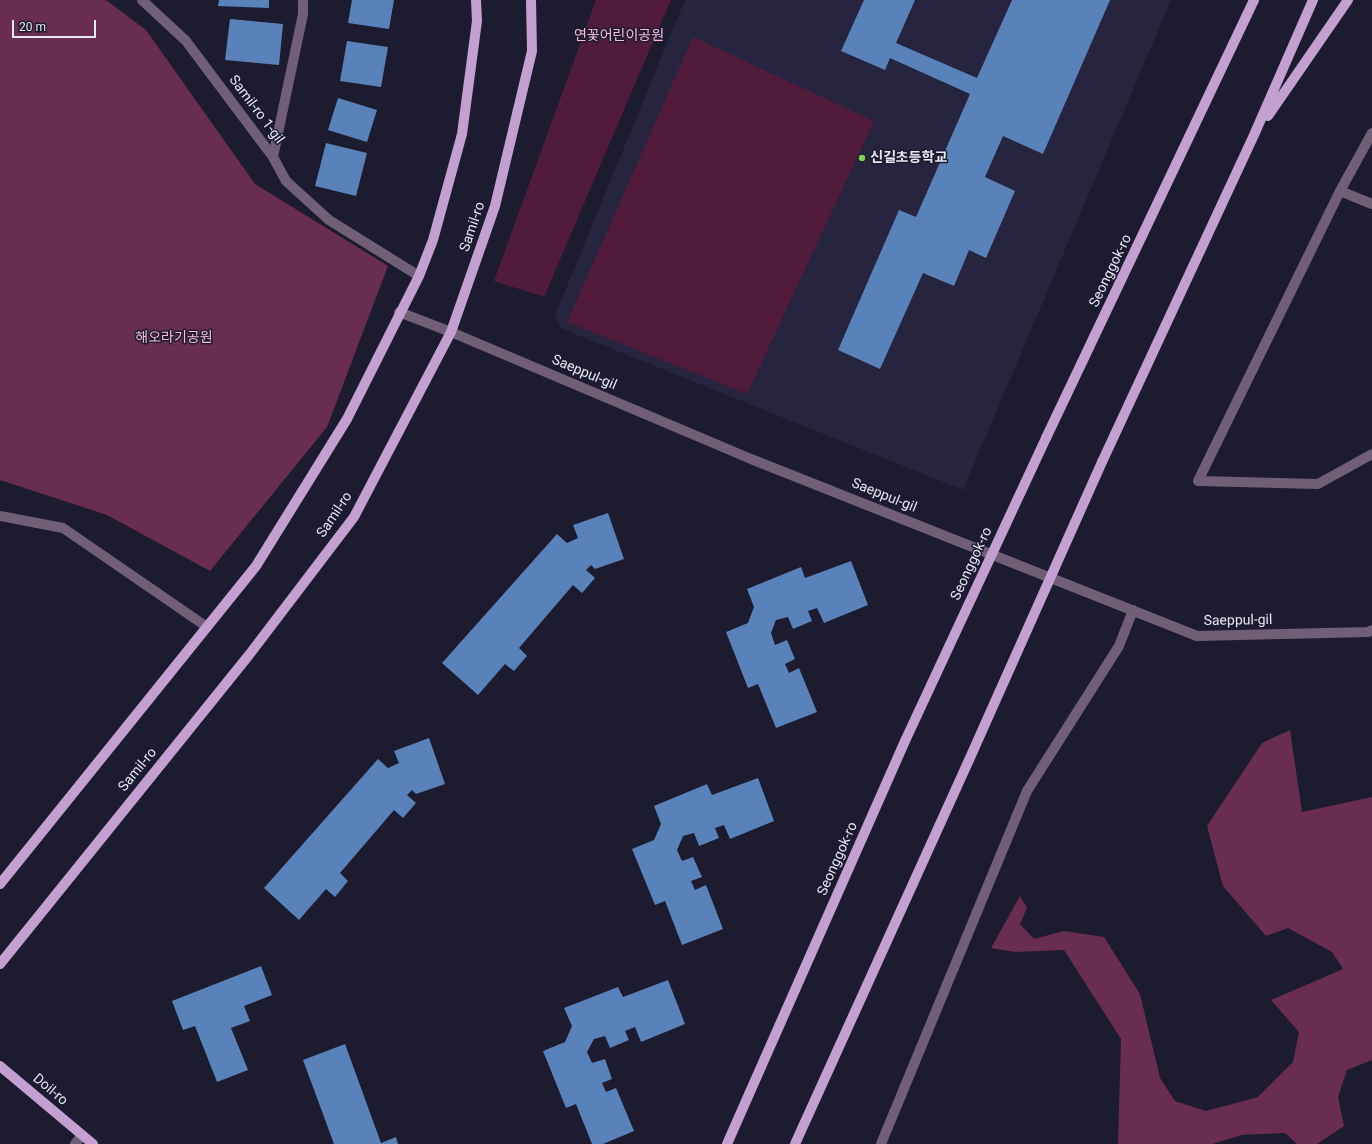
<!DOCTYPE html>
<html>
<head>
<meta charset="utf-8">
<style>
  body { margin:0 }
  #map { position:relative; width:1372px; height:1144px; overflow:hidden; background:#1d1b30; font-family:Roboto,sans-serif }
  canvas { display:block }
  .scale { position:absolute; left:12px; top:20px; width:84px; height:18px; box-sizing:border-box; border:2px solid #e6e6f4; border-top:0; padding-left:5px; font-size:12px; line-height:14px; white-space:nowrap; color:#e6e6f4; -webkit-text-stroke:3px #1d1b30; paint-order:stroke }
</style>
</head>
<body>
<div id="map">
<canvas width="1372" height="1144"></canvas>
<div class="scale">20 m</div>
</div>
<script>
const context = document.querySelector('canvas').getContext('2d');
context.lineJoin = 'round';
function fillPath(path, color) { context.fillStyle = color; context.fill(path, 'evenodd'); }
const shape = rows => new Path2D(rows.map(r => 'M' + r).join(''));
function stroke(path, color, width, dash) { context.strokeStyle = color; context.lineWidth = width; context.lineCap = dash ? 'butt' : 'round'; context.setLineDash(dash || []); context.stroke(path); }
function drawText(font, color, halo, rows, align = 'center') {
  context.font = font + ' Roboto,"Noto Sans KR",sans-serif'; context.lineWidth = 3; context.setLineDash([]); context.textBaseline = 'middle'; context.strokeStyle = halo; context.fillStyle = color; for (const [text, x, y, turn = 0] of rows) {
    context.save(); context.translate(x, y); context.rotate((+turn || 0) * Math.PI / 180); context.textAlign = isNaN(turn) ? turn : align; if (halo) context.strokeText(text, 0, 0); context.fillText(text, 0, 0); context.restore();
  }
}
fillPath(shape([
  [685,0,1171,0,963,490,560,328,555,315]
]), '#26243f');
fillPath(shape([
  [596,0,671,0,544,297,494,281],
  [693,37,874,121,747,394,567,322]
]), '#511b3b');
fillPath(shape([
  [0,0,106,0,146,30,255,184,388,266,327,427,210,571,107,515,0,480],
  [1290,730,1302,812,1372,797,1372,1060,1347,1070,1338,1097,1344,1126,1317,1144,1297,1144,1285,1133,1242,1135,1212,1144,1118,1144,1121,1039,1064,950,1015,952,991,948,1020,896,1027,908,1020,924,1034,939,1064,931,1104,937,1140,994,1160,1078,1175,1101,1206,1111,1258,1097,1293,1062,1299,1032,1271,1000,1343,969,1332,952,1288,928,1266,936,1223,886,1207,826,1262,743]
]), '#692d4f');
fillPath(shape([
  [219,0,269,0,269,8,218,6],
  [352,0,394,0,389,29,348,23],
  [864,0,915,0,896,43,977,78,1012,0,1110,0,1043,154,1003,136,985,177,1015,191,986,258,969,250,954,286,923,273,880,369,838,350,899,210,916,217,970,94,890,58,885,70,841,51],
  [230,19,283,24,279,65,225,60],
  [347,41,388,47,381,87,340,81],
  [338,98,377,110,367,142,328,130],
  [326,143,367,153,356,196,315,186],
  [608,513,624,559,595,569,591,565,586,570,595,578,582,593,573,585,519,648,527,656,514,671,505,664,478,695,442,663,557,534,567,543,578,538,573,525],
  [851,561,868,605,824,623,817,608,808,611,812,621,793,629,788,617,776,620,771,633,775,645,787,640,795,659,785,664,789,673,799,668,817,712,776,728,758,684,748,688,726,632,748,623,754,607,747,589,801,567,805,578],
  [429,738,445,784,416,794,412,790,407,795,416,803,403,818,394,810,340,873,348,881,335,897,326,889,299,920,264,888,378,759,388,768,399,763,394,751],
  [758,778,774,821,730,839,724,825,715,828,719,838,699,846,694,833,683,836,677,850,682,861,693,857,702,877,691,881,695,890,706,885,723,929,682,945,665,901,655,905,632,849,654,840,661,824,654,806,707,784,712,795],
  [261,966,272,995,244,1006,250,1021,231,1028,248,1070,217,1082,195,1026,183,1030,172,1001],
  [668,980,685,1024,641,1042,635,1027,625,1031,629,1040,610,1048,605,1036,594,1039,587,1052,592,1063,605,1059,612,1079,602,1083,606,1092,616,1088,634,1131,603,1144,592,1144,576,1104,566,1108,543,1051,565,1042,572,1026,564,1008,618,987,623,997],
  [345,1044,381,1143,396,1137,398,1144,334,1144,303,1060]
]), '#5a82ba');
stroke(shape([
  [142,0,186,41,273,157,286,181,329,220,419,276],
  [1372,133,1340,191,1198,481,1318,484,1372,454],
  [273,157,303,14,303,0],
  [1340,191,1372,204],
  [399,312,451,332,751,459,1197,636,1368,632,1372,630],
  [0,516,63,528,207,627],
  [75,1144,82,1135],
  [881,1144,1027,791,1119,646,1133,610]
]), '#705f77', 10);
stroke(shape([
  [1268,116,1348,0],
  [1046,438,1254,0],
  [1102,462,1254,135,1313,0],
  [0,884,256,566,347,419,419,276,433,240,462,134,477,21,476,0],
  [0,964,249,655,354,517,451,332,495,206,532,51,531,0],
  [0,1066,93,1144],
  [727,1144,905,741],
  [795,1144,969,760]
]), '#c49fd2', 10);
stroke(shape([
  [905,741,1046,438],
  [969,760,1102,462]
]), '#c49fd2', 10);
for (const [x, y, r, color] of [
  [862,158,4,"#7dd154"]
]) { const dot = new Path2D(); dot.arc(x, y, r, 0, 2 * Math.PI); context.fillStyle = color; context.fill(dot); stroke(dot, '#1d1b30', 1.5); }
drawText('14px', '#f7bdda', '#1d1b30', [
  ["연꽃어린이공원",619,36],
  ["해오라기공원",174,338]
]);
drawText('14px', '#e6e6f4', '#1d1b30', [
  ["Samil-ro 1-gil",256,110,53],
  ["Samil-ro",473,227,-71],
  ["Seonggok-ro",1111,271,-64],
  ["Saeppul-gil",584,373,23],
  ["Saeppul-gil",884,496,22],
  ["Samil-ro",335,515,-56],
  ["Seonggok-ro",972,564,-65],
  ["Saeppul-gil",1238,621,-1],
  ["Samil-ro",138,770,-51],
  ["Seonggok-ro",838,859,-66],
  ["Doil-ro",50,1090,40]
]);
drawText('bold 14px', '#e6e6f4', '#1d1b30', [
  ["신길초등학교",870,158]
], 'left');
</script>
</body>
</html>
